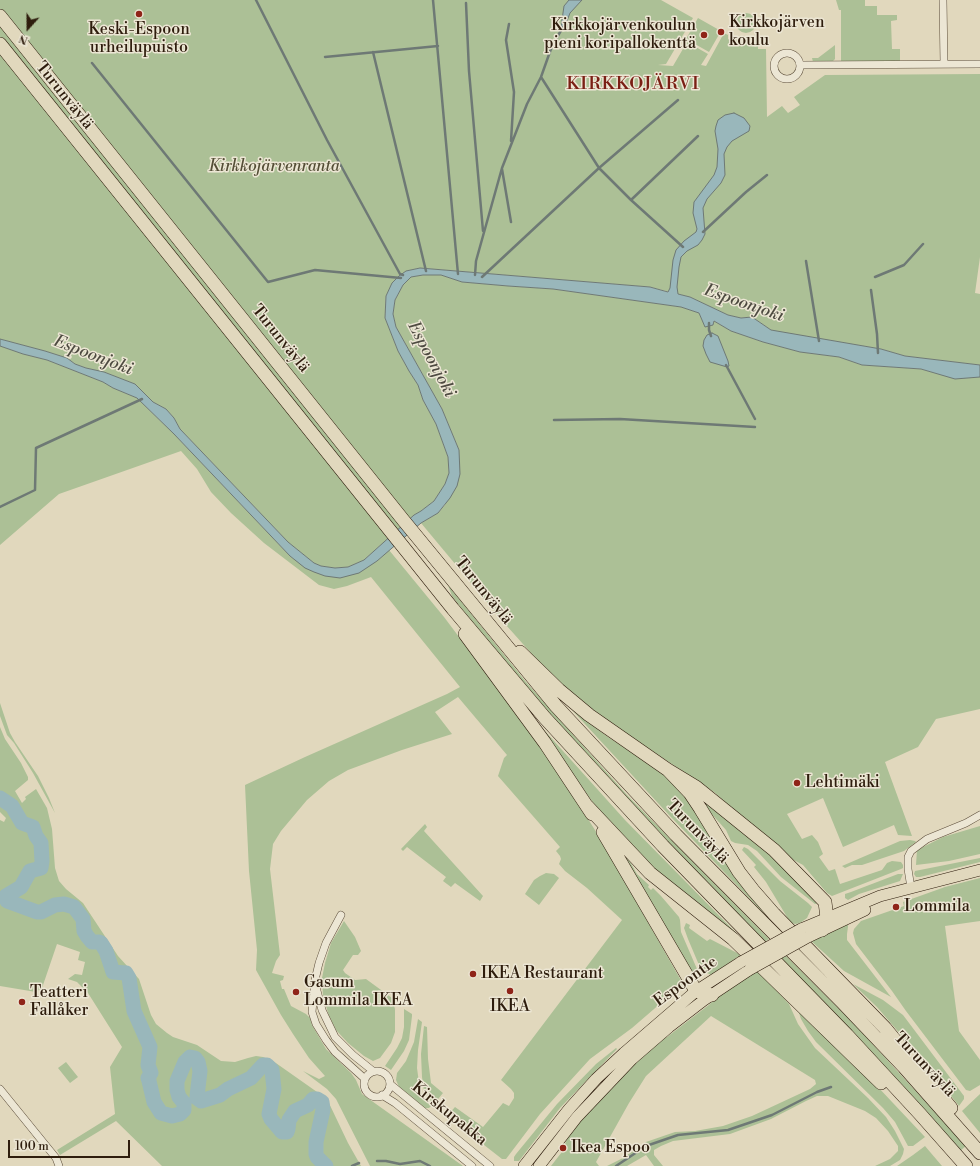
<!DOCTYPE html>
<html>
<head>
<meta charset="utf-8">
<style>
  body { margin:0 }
  #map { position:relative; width:980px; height:1166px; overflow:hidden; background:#e1d8bd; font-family:"Libre Bodoni",serif }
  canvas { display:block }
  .north { position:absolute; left:8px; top:8px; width:40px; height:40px; -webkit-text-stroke:3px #ece6d4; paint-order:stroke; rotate:201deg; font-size:11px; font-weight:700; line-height:16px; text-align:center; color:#2e1d0d }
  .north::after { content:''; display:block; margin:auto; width:14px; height:18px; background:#2e1d0d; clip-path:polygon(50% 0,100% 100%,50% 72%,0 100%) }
  .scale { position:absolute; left:8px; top:1140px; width:122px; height:18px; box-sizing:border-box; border:2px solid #2e1d0d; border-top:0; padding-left:5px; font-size:12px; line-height:14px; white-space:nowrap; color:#2e1d0d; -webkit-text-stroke:3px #ece6d4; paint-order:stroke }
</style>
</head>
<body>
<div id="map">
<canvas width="980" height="1166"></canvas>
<div class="north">N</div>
<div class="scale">100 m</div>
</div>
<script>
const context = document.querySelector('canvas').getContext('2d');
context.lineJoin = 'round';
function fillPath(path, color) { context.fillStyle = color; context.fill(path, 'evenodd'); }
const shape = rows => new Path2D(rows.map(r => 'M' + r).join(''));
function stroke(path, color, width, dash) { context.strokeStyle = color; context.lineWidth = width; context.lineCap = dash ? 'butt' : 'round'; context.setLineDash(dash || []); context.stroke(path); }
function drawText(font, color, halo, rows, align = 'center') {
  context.font = font + ' "Libre Bodoni",serif'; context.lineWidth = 3; context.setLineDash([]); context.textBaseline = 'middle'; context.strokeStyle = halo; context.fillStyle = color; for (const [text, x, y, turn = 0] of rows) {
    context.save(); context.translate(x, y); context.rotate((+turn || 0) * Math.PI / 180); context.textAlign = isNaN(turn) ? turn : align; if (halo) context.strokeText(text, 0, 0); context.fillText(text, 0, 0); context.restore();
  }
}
fillPath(shape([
  [0,0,661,0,693,18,666,64,658,65,673,66,687,42,708,54,701,65,706,66,724,33,728,35,728,39,731,41,735,39,743,43,748,38,754,38,758,41,758,49,766,49,767,117,782,106,788,113,800,105,794,97,825,75,980,74,980,257,975,293,980,294,980,365,905,356,881,349,778,332,771,330,752,317,741,318,728,315,690,297,650,287,420,268,407,271,399,276,393,283,386,296,385,318,398,351,409,371,418,385,423,400,436,424,448,457,449,473,445,484,434,501,421,511,414,515,364,560,348,567,335,568,321,566,314,563,288,542,180,429,174,418,166,409,153,402,135,384,104,372,86,368,75,364,67,358,45,351,0,339],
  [836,0,865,0,865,6,877,6,877,15,897,15,897,20,891,21,892,49,900,49,900,61,841,62,841,10,839,10],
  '736 23a10 10 0 1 1 20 0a10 10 0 1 1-20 0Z',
  [698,18,721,31,709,52,686,39],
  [835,45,835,59,833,61,813,62,812,58,818,58],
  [423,275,441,275,462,282,508,286,553,289,681,307,699,313,705,326,713,325,714,321,731,331,763,342,800,352,839,357,862,365,921,369,939,374,980,377,980,709,936,719,918,747,885,762,912,836,898,835,894,825,843,847,823,798,787,814,802,839,812,835,818,842,823,854,819,857,829,871,835,869,840,884,882,870,887,863,892,861,901,862,903,865,903,868,901,869,832,896,827,893,803,865,790,858,773,845,714,792,604,719,566,689,539,662,506,625,421,523,438,513,445,505,459,450,442,409,396,327,393,314,395,300,403,285,411,277],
  [0,346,23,354,47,360,103,382,113,388,137,398,174,434,290,556,325,576,377,561,389,550,444,617,508,702,553,764,576,800,600,838,683,984,632,1028,590,1059,540,1114,506,1159,502,1159,447,1116,455,1107,483,1127,503,1103,509,1106,514,1098,514,1093,511,1089,501,1080,622,920,587,888,565,871,559,864,561,859,560,856,556,851,560,847,498,776,504,758,507,755,458,697,435,712,452,734,402,750,348,770,329,781,307,800,281,831,273,844,270,869,280,955,276,961,272,973,284,976,283,980,280,981,282,989,284,989,291,1006,306,1014,310,1018,312,1025,326,1049,351,1073,356,1080,362,1094,463,1166,370,1166,336,1099,327,1089,303,1071,319,1079,325,1076,309,1058,293,1034,281,1015,256,970,257,950,249,871,245,785,305,757,447,694,460,687,371,577,347,586,334,589,319,585,264,543,231,513,211,492,197,469,181,451,59,494,0,545],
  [448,585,526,682,627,795,769,939,764,942,693,870,553,719,486,640,452,596],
  [0,703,10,733,15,742,38,776,49,798,55,813,33,773,14,743,7,735,0,716],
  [572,710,608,737,651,765,668,778,684,794,779,929,669,815],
  [536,721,625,820,750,947,663,877,606,820,589,797],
  [0,727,5,739,21,763,28,777,28,780,15,791,22,803,26,799,25,797,36,789,47,808,52,829,55,868,59,881,66,889,83,903,118,956,139,979,151,1015,156,1024,167,1033,173,1037,197,1045,221,1061,235,1062,248,1058,256,1056,263,1057,273,1061,327,1099,348,1143,361,1166,162,1166,116,1121,60,1155,57,1150,115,1114,110,1067,122,1047,88,993,77,982,68,979,75,974,82,975,85,962,78,960,80,952,57,944,42,988,36,992,0,986,0,820,4,822,6,818,0,812],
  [701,796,741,829,793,876,818,903,815,904,781,877,757,851,748,845,735,843,731,841,726,830,708,810],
  [425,824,427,827,424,831,483,896,480,901,455,883,451,887,443,881,446,877,407,847,403,851,401,849],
  [980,826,980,854,949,861,916,865,917,850,943,837],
  [910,840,915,841,916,842,904,851,862,865,852,865,845,868,842,866,900,841],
  [744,847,748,849,780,881,808,903,812,907,807,918,800,923,795,924,790,922,766,882,754,867,756,865,742,850],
  [618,849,629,860,637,874,649,885,648,887,651,890,653,888,661,896,679,917,680,920,681,932,697,969,695,975,694,976],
  [980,858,980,862,920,877,916,877,914,874,915,871],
  [546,873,554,874,559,878,539,905,525,894,534,880,540,876],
  [898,874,903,874,900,881,859,894,848,900,845,898,845,894,851,892],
  [980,878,980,921,945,926,959,1031,980,1060,980,1085,970,1091,966,1090,906,1011,892,991,856,944,853,933,854,929,861,921,904,906,903,902,945,887],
  [344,921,355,937,361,951,358,955,353,955,343,970,345,973,355,980,366,979,392,998,395,1009,395,1032,391,1043,380,1058,373,1061,364,1056,348,1043,336,1030,329,1016,323,996,322,978,325,963,331,943],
  [686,923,690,925,689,928,707,941,710,939,741,955,711,975,707,973,699,965,688,939,684,928],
  [845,924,848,925,848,927,847,934,847,940,891,997,844,971,810,940],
  [783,953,857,1027,966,1146,960,1151,907,1090,778,956],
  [756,968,789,1004,798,1024,815,1048,868,1098,886,1117,895,1131,904,1149,903,1154,900,1160,890,1166,875,1166,890,1159,898,1151,898,1146,888,1131,876,1118,865,1111,828,1096,817,1096,806,1101,771,1119,730,1134,673,1141,661,1146,654,1150,654,1155,663,1166,654,1166,646,1155,627,1166,607,1166,623,1158,646,1142,675,1132,695,1131,723,1126,752,1116,810,1089,816,1084,815,1080,711,1016,646,1076,629,1103,596,1162,599,1166,551,1166,565,1148,564,1147,567,1139,590,1109,635,1064,663,1038,667,1037,710,1004,714,999],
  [853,984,883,1000,903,1015,964,1096,964,1099,959,1106,920,1057,877,1007],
  [404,1009,412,1014,412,1016,409,1040,404,1051,391,1070,385,1066,397,1048,402,1038,404,1027],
  [798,1010,877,1086,925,1137,913,1146,908,1146,895,1122,883,1108,816,1042,808,1031,801,1019],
  [418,1019,422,1022,418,1050,417,1068,420,1090,424,1099,431,1106,429,1108,425,1108,399,1087,396,1080,397,1073,406,1061,414,1042],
  [424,1026,427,1027,428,1059,431,1083,443,1093,434,1104,428,1098,424,1091,422,1077,421,1054],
  [616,1048,617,1049,560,1108,519,1161,514,1161,514,1157,516,1154,557,1104,596,1064],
  [66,1062,78,1077,70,1083,58,1068],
  [980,1094,980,1133,962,1111],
  [925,1146,942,1166,897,1166,913,1155]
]), '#acc096');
const water = shape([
  [569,0,582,0,570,13,565,26,563,29,561,27,564,6,569,0],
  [734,113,744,118,750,126,749,131,732,141,727,147,724,154,725,175,721,183,707,199,703,208,705,234,702,240,698,245,687,251,681,257,679,267,677,287,678,294,690,297,728,315,741,318,752,317,771,330,881,349,905,356,980,365,980,377,955,379,921,369,862,365,839,357,800,352,763,342,731,331,714,321,713,325,705,327,699,313,681,307,553,289,508,286,462,282,441,275,423,275,411,277,403,285,395,300,393,314,396,327,442,409,459,450,460,474,457,486,450,498,438,513,421,523,377,561,359,573,340,578,325,576,314,572,305,568,290,556,174,434,137,398,113,388,103,382,47,360,23,354,0,346,0,339,45,351,67,358,75,364,86,368,104,372,135,384,153,402,166,409,174,418,180,429,288,542,314,563,321,566,335,568,348,567,364,560,414,515,421,511,434,501,445,484,449,473,448,457,436,424,423,400,418,385,409,371,398,351,385,318,386,296,392,283,399,276,406,271,420,268,650,287,668,292,670,288,673,260,676,250,684,241,696,232,697,229,693,213,694,202,714,175,717,167,718,149,715,131,716,126,718,120,725,115,734,113],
  [712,333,718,336,728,361,729,366,727,367,710,362,706,354,703,346,704,340,707,335,712,333]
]);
fillPath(water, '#99b7bb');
stroke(water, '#6e7975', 1);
stroke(shape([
  [256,0,327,140,400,274,403,275],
  [433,0,458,274],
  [466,3,469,71,483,231],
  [509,24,506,40,514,92,511,141],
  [373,52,426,271],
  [325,57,438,46],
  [92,63,268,282,315,270,401,278],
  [541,77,599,168,631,200,683,247],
  [502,169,511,222],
  [631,200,698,136],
  [703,232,746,192,767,175],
  [806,261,819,341],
  [475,275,476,261,502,168,527,104,541,77,552,46,563,27],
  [482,277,599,168,678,100],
  [875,277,904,265,923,244],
  [871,290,877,334,878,353],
  [709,323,709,330,711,336],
  [726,365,755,419],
  [554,420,620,419,755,427],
  [0,507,35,490,36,448,142,399],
  [377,1161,386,1161,400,1164,420,1161,430,1166],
  [352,1166,359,1163],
  [616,1166,646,1146,678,1135,728,1130,772,1115,817,1092,831,1087]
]), '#6e7975', 2.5);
stroke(shape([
  [0,798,12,806,22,823,33,827,36,836,41,843,42,861,41,868,30,871,21,887,6,896,6,898,7,901,37,912,41,912,55,905,64,904,74,907,83,919,84,931,87,936,92,942,99,942,101,943,106,951,113,972,126,973,129,978,134,1011,150,1047,148,1065,151,1073,148,1078,149,1081,154,1102,161,1113,172,1116,180,1114,184,1110,184,1103,179,1097,177,1090,177,1081,185,1062,190,1057,195,1058,198,1062,200,1071,197,1096,197,1098,201,1101,220,1095,228,1089,251,1078,263,1065,267,1065,272,1070,274,1089,269,1114,271,1119,282,1132,287,1132,288,1129,289,1120,295,1111,308,1105,313,1099,317,1099,322,1102,323,1110,316,1142,316,1154,317,1157,326,1166]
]), '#99b7bb', 15);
const street = shape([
  [943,0,944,64],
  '774 66a13 13 0 1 1 26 0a13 13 0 1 1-26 0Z',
  [801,65,980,64],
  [911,888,908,869,908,857,911,851,927,839,966,823,980,815],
  [341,915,326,943,319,963,315,980,312,1012,316,1024,326,1040,335,1052,365,1079],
  [316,987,322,1010,335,1037,353,1055,373,1071],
  '364 1084a13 13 0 1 1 26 0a13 13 0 1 1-26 0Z',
  [390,1084,490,1166],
  [0,1089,47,1147,56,1158,59,1166],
  [382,1095,395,1103,472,1166]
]);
const primary = shape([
  [801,929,880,896,980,870],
  [808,937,865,910],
  [524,1166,569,1109,596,1079,624,1053,696,991,741,962],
  [539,1166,577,1117,632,1059,669,1027,704,1000,749,970]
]);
const highway = shape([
  [0,16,404,521,556,706,676,835,842,1002,904,1067,980,1153],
  [0,44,453,609,545,718,663,846,847,1035,920,1114,966,1166],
  [465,634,545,743,592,814],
  [520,652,559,690,589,715,668,770,696,787,774,850,825,902,827,918,822,930],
  [668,770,690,793,700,808,739,872,753,890,774,914,885,1028,951,1108],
  [587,806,650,873,733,939,881,1083],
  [603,832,696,991,712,995]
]);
stroke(street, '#5b4c39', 8);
stroke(primary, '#2e1d0d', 12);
stroke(highway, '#2e1d0d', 14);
stroke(street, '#ece6d4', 7);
stroke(primary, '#e1d8bd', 11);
stroke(highway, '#e1d8bd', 13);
const primaryBridge = shape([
  [741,962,801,929],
  [749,970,808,937]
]);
stroke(primaryBridge, '#2e1d0d', 12, []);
stroke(primaryBridge, '#e1d8bd', 11);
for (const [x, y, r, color] of [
  [139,14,4,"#8f2418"],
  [721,32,4,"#8f2418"],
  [704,35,4,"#8f2418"],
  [797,783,4,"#8f2418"],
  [896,907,4,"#8f2418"],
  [473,974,4,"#8f2418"],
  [510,991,4,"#8f2418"],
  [296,992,4,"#8f2418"],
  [22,1002,4,"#8f2418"],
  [563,1148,4,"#8f2418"]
]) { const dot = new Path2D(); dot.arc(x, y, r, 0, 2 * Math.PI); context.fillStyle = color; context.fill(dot); stroke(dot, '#ece6d4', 1.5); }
drawText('16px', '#2e1d0d', '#ece6d4', [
  ["Kirkkojärven",729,23],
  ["koulu",729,41],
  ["Kirkkojärvenkoulun",696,26,"right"],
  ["pieni koripallokenttä",696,44,"right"],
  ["Keski-Espoon",139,30,"center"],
  ["urheilupuisto",139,48,"center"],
  ["Lehtimäki",805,783],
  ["Lommila",904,907],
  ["IKEA Restaurant",481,974],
  ["Gasum",304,983],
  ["Lommila IKEA",304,1001],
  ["Teatteri",30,993],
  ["Fallåker",30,1011],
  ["IKEA",510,1007,"center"],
  ["Ikea Espoo",571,1148]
], 'left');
drawText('16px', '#2e1d0d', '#ece6d4', [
  ["Turunväylä",64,96,51],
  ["Turunväylä",280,339,51],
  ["Turunväylä",483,591,51],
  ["Turunväylä",697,832,46],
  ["Espoontie",686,982,-36],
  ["Turunväylä",924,1065,47],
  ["Kirskupakka",449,1114,39]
]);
drawText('italic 16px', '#544e36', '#ece6d4', [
  ["Kirkkojärvenranta",274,167]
]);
drawText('italic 17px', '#4e4b41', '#ece6d4', [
  ["Espoonjoki",744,304,19],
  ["Espoonjoki",93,356,21],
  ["Espoonjoki",431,360,62]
]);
context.letterSpacing = '1px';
drawText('18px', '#7a1f14', '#ece6d4', [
  ["KIRKKOJÄRVI",633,85]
]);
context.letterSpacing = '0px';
</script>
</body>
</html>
